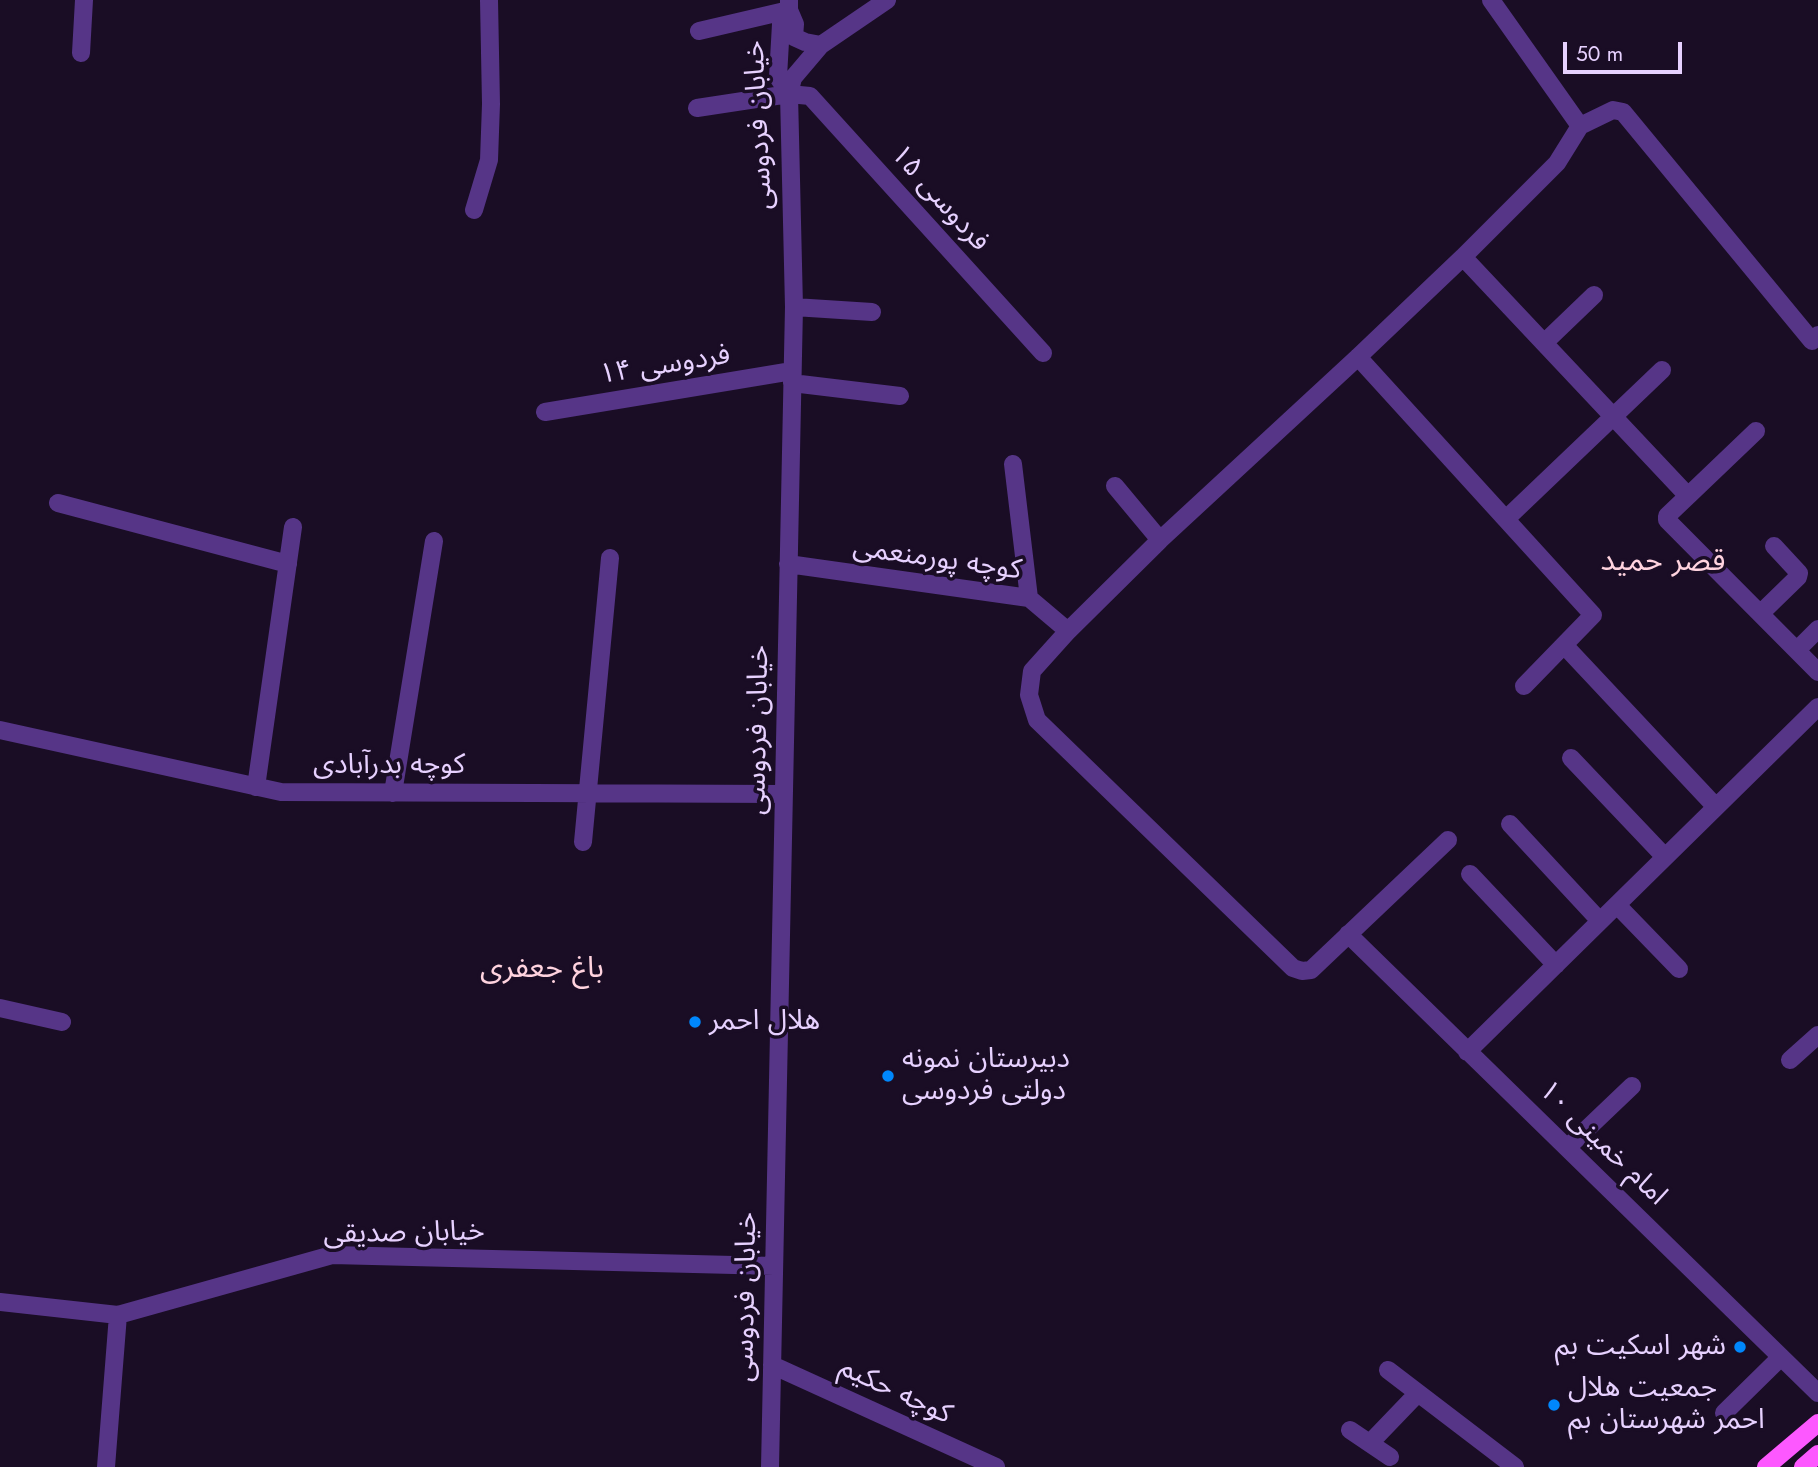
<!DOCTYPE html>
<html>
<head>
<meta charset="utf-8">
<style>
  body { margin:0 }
  #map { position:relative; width:1818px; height:1467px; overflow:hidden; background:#1a0d25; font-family:Jost,sans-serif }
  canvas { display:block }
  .scale { position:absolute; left:1563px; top:42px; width:119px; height:32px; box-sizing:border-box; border:4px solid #e7d1ff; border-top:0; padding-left:9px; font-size:21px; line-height:24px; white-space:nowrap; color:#e7d1ff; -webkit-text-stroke:5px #1a0d25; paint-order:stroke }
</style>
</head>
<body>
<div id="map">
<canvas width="1818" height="1467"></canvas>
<div class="scale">50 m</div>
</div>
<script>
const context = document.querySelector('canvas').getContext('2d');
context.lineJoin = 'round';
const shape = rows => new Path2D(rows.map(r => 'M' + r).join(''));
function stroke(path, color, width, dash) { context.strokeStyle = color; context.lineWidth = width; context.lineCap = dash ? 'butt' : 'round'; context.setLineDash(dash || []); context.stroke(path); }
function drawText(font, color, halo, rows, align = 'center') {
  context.font = font + ' Jost,"Noto Sans Arabic",sans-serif'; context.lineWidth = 7; context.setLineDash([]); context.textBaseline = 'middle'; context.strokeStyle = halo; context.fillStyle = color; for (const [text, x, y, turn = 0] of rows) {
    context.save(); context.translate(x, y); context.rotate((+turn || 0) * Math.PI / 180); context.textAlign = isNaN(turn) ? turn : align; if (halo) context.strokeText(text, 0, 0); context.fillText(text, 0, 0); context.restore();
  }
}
stroke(shape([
  [1491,0,1580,126],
  [699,31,789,10,795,24,794,37,805,42,821,45],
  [81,53,84,0],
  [789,94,793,78,821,45,887,0],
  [697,108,789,94,810,96,1043,353],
  [474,210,489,160,491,104,489,0],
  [794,307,872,312],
  [1818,335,1812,341,1623,112,1613,110,1580,126,1557,163,1463,257,1688,496,1667,516,1667,520,1818,672],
  [1544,343,1594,295],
  [1358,357,1593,615,1524,686],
  [792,383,900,396],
  [545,412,792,371],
  [1013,464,1029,598],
  [1115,486,1160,540],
  [1688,496,1756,431],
  [58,503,288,564],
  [1506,519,1662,370],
  [788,564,1029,598,1068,631],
  [1761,613,1798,577,1799,573,1774,546],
  [1564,645,1716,807],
  [1797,650,1818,629],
  [0,730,281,792,784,794],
  [1571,758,1665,857],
  [256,787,293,527],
  [393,793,434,541],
  [1510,824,1600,921],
  [1448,840,1311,970,1302,971,1293,968,1037,720,1029,695,1032,671,1068,631,1160,540,1358,357,1463,257],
  [583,842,610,558],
  [1470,874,1556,965],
  [1617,905,1679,969],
  [1348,934,1818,1393],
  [0,1008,62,1022],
  [1467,1052,1818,707],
  [1790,1060,1818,1035],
  [1568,1147,1632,1086],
  [0,1302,118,1315,332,1255,774,1266],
  [772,1365,996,1467],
  [1388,1370,1515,1467],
  [1724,1413,1781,1357],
  [1350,1430,1390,1457],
  [1370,1443,1418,1393],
  [106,1467,118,1315],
  [770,1467,794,307,789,94,778,77,781,24,789,10,789,0]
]), '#563587', 18);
stroke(shape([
  [1766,1467,1818,1423],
  [1803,1467,1818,1454]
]), '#fd58ff', 18);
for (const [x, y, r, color] of [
  [695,1022,7,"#0087fc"],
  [888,1076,7,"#0087fc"],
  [1740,1347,7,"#0087fc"],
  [1554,1405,7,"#0087fc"]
]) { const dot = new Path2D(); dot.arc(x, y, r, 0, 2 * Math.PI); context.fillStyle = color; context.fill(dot); stroke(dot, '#1a0d25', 2.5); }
drawText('28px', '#e7d1ff', '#1a0d25', [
  ["خیابان فردوسی",760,125,-93],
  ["فردوسی ۱۵",939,199,48],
  ["فردوسی ۱۴",665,366,-9],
  ["کوچه پورمنعمی",937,560,8],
  ["خیابان فردوسی",759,730,-89],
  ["کوچه بدرآبادی",389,766],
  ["امام خمینی ۱۰",1602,1144,44],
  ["خیابان صدیقی",404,1234,-1],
  ["خیابان فردوسی",747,1297,-89],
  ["کوچه حکیم",895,1392,25]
]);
drawText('28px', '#e7d1ff', '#1a0d25', [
  ["هلال احمر",709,1022],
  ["دبیرستان نمونه",902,1060],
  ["دولتی فردوسی",902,1092],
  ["شهر اسکیت بم",1726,1347,"right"],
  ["جمعیت هلال",1568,1389],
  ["احمر شهرستان بم",1568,1421]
], 'left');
drawText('30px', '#ffd3df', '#1a0d25', [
  ["قصر حمید",1663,563],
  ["باغ جعفری",542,970]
]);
</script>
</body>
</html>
